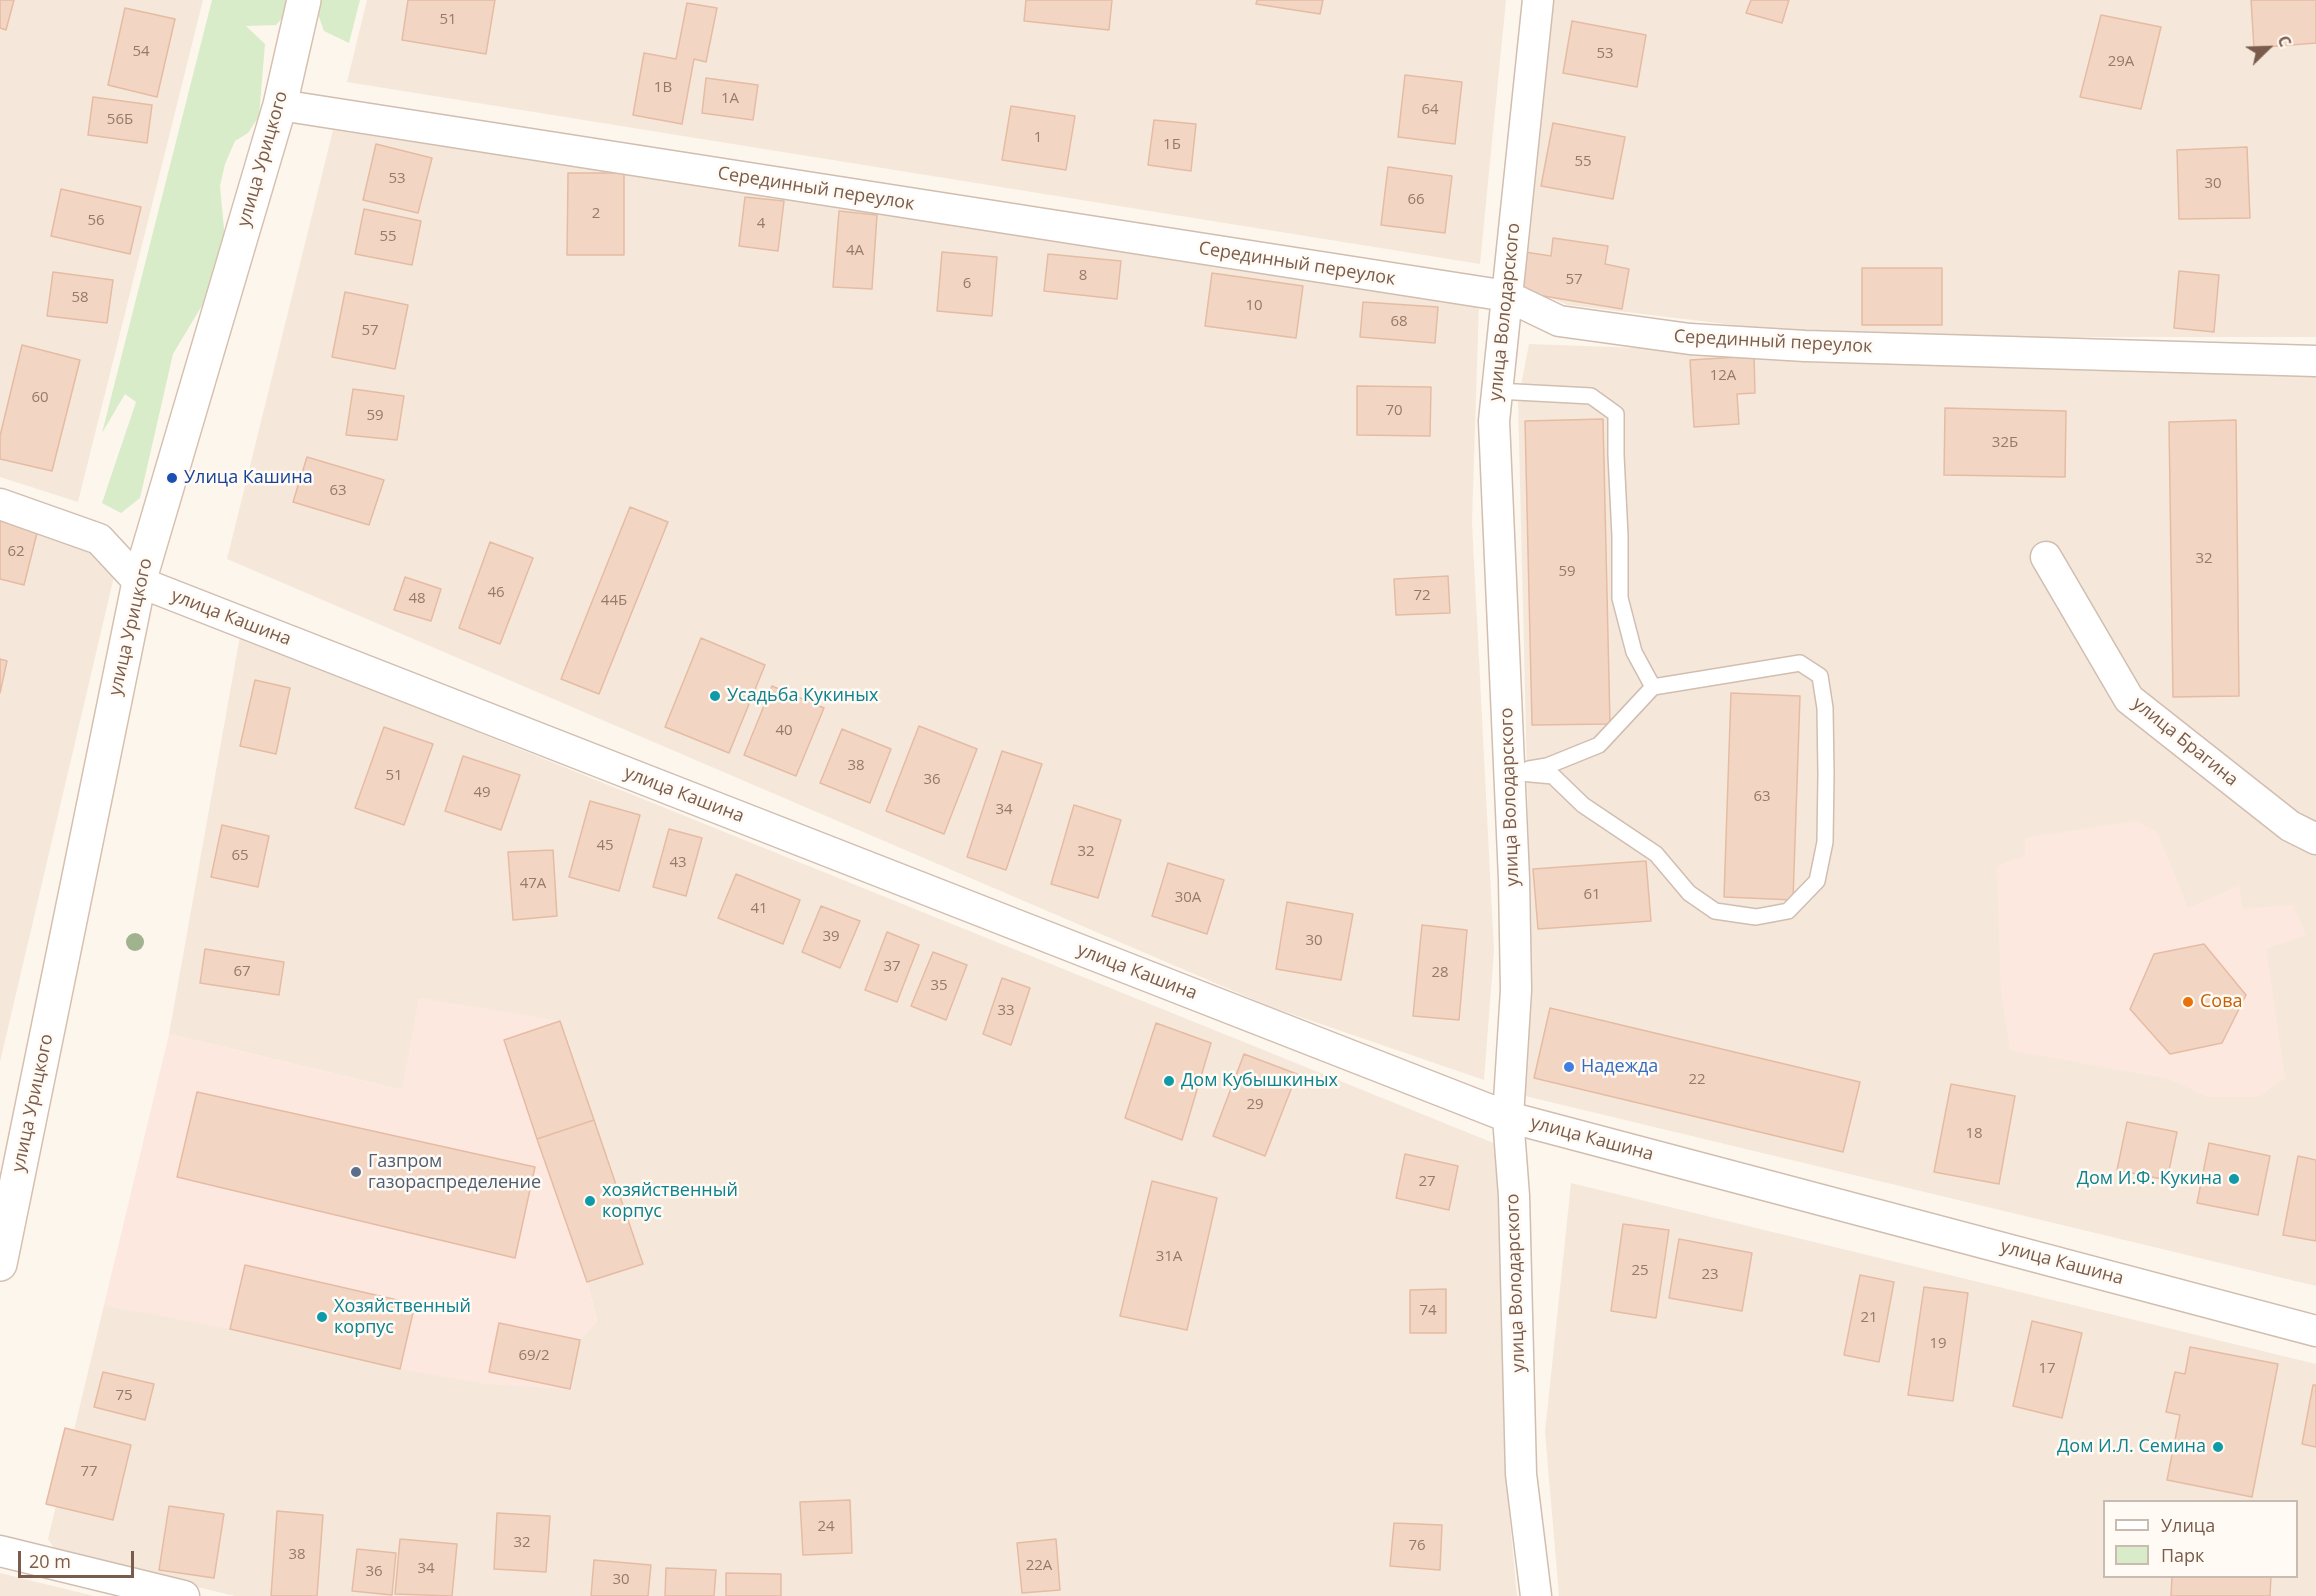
<!DOCTYPE html>
<html>
<head>
<meta charset="utf-8">
<style>
  body { margin:0 }
  #map { position:relative; width:2316px; height:1596px; overflow:hidden; background:#fdf6ec; font-family:"Open Sans",sans-serif }
  canvas { display:block }
  .legend { position:absolute; left:2103px; top:1500px; width:195px; height:78px; box-sizing:border-box; background:#fffaf3; border:2px solid #cabbb1; margin:0; padding:8px 10px; list-style:none; font-size:18px; color:#7a5c4d }
  .legend li { display:flex; align-items:center; gap:12px; height:30px }
  .legend b { width:30px; border:2px solid #cabbb1 }
  .north { position:absolute; left:2238px; top:18px; width:60px; height:60px; -webkit-text-stroke:4px #fffaf3; paint-order:stroke; rotate:67deg; font-size:16px; font-weight:700; line-height:24px; text-align:center; color:#7a5c4d }
  .north::after { content:''; display:block; margin:auto; width:21px; height:27px; background:#7a5c4d; clip-path:polygon(50% 0,100% 100%,50% 72%,0 100%) }
  .scale { position:absolute; left:18px; top:1551px; width:116px; height:27px; box-sizing:border-box; border:3px solid #7a5c4d; border-top:0; padding-left:8px; font-size:18px; line-height:21px; white-space:nowrap; color:#7a5c4d; -webkit-text-stroke:4px #fffaf3; paint-order:stroke }
</style>
</head>
<body>
<div id="map">
<canvas width="2316" height="1596"></canvas>
<ul class="legend">
<li><b style="height:8px;background:#fff"></b>Улица</li>
<li><b style="height:16px;background:#d8ecc9"></b>Парк</li>
</ul>
<div class="north">С</div>
<div class="scale">20 m</div>
</div>
<script>
const context = document.querySelector('canvas').getContext('2d');
context.lineJoin = 'round';
function fillPath(path, color) { context.fillStyle = color; context.fill(path, 'evenodd'); }
const shape = rows => new Path2D(rows.map(r => 'M' + r).join(''));
function stroke(path, color, width, dash) { context.strokeStyle = color; context.lineWidth = width; context.lineCap = dash ? 'butt' : 'round'; context.setLineDash(dash || []); context.stroke(path); }
function drawText(font, color, halo, rows, align = 'center') {
  context.font = font + ' "Open Sans",sans-serif'; context.lineWidth = 5; context.setLineDash([]); context.textBaseline = 'middle'; context.strokeStyle = halo; context.fillStyle = color; for (const [text, x, y, turn = 0] of rows) {
    context.save(); context.translate(x, y); context.rotate((+turn || 0) * Math.PI / 180); context.textAlign = isNaN(turn) ? turn : align; if (halo) context.strokeText(text, 0, 0); context.fillText(text, 0, 0); context.restore();
  }
}
fillPath(shape([
  [0,0,203,0,78,502,0,477],
  [367,0,1506,0,1480,264,347,82],
  [1551,0,2316,0,2316,337,1833,337,1568,305,1522,286],
  [333,130,1479,302,1472,523,1494,951,1484,1080,1271,1007,227,559],
  [1529,344,2316,372,2316,1286,1521,1095,1531,944,1518,401],
  [0,510,120,551,0,1062],
  [240,636,1496,1144,1509,1511,1517,1596,235,1596,58,1554,48,1539,104,1305,570,1388,580,1340,597,1321,587,1282,402,1090,169,1034],
  [1571,1183,2316,1364,2316,1596,1559,1596,1545,1432],
  [2104,1502,2296,1502,2296,1576,2104,1576],
  [0,1573,94,1596,0,1596]
]), '#f5e8da');
fillPath(shape([
  [2136,821,2157,832,2188,908,2239,886,2243,909,2293,905,2306,935,2266,949,2285,1078,2259,1097,2208,1097,2169,1079,2010,1050,2001,991,1997,866,2025,856,2025,838],
  [419,998,560,1021,643,1264,587,1282,597,1321,580,1340,570,1389,487,1384,400,1369,230,1329,104,1305,169,1034,402,1090]
]), '#fde8e0');
fillPath(shape([
  [212,0,298,0,276,25,246,26,265,44,259,116,248,133,235,141,225,164,220,186,228,272,207,297,173,354,140,498,121,513,102,503,136,402,125,394,102,433],
  [313,0,360,0,349,43,324,31]
]), '#d8ecc9');
const building = shape([
  [0,0,14,0,6,30,0,28,0,0],
  [408,0,495,0,486,54,402,40,408,0],
  [1026,0,1112,0,1109,30,1024,21,1026,0],
  [1257,0,1323,0,1320,14,1256,4,1257,0],
  [1751,0,1789,0,1782,23,1746,13,1751,0],
  [2251,0,2316,0,2316,43,2254,48,2251,0],
  [687,3,717,8,706,62,694,59,682,124,633,115,644,53,676,59,687,3],
  [125,8,175,19,157,97,108,85,125,8],
  [2101,15,2161,27,2141,109,2080,97,2101,15],
  [1572,21,1646,35,1637,87,1563,73,1572,21],
  [1405,75,1462,82,1455,144,1398,137,1405,75],
  [706,78,758,85,753,120,702,113,706,78],
  [93,97,152,105,147,143,88,135,93,97],
  [1011,106,1075,116,1066,170,1002,160,1011,106],
  [1154,120,1196,124,1191,171,1148,165,1154,120],
  [1553,123,1625,137,1613,199,1541,186,1553,123],
  [376,144,432,158,418,213,363,200,376,144],
  [2247,147,2250,218,2179,219,2177,150,2247,147],
  [1388,167,1452,176,1445,233,1381,225,1388,167],
  [568,173,624,173,624,255,567,255,568,173],
  [61,189,141,207,130,254,51,236,61,189],
  [745,197,784,201,778,251,739,246,745,197],
  [364,209,421,221,412,265,355,254,364,209],
  [839,211,877,215,872,289,833,287,839,211],
  [1553,238,1608,246,1605,264,1629,269,1622,309,1519,292,1525,252,1551,256,1553,238],
  [942,252,997,257,992,316,937,311,942,252],
  [1048,254,1121,261,1117,299,1044,291,1048,254],
  [1862,268,1942,268,1942,325,1862,325,1862,268],
  [2179,271,2219,275,2214,332,2174,328,2179,271],
  [53,272,113,280,107,323,47,316,53,272],
  [1212,273,1303,286,1296,338,1205,326,1212,273],
  [345,292,408,305,395,369,332,357,345,292],
  [1363,302,1438,307,1435,343,1360,337,1363,302],
  [22,345,80,360,52,471,0,459,0,436,22,345],
  [1754,356,1755,393,1737,394,1739,424,1694,427,1690,360,1754,356],
  [1357,386,1431,387,1430,436,1357,435,1357,386],
  [353,389,404,396,397,440,346,435,353,389],
  [1945,408,2066,411,2065,477,1944,475,1945,408],
  [1603,419,1610,724,1532,725,1525,421,1603,419],
  [2236,420,2239,696,2173,697,2169,422,2236,420],
  [307,457,384,480,369,525,293,502,307,457],
  [630,507,668,522,599,694,561,679,630,507],
  [0,515,39,525,24,585,0,579,0,515],
  [490,542,533,558,500,644,459,628,490,542],
  [1448,576,1450,613,1396,615,1394,579,1448,576],
  [405,577,441,589,431,621,394,610,405,577],
  [701,638,765,665,729,753,665,727,701,638],
  [0,659,7,661,0,693,0,659],
  [255,680,290,688,276,754,240,746,255,680],
  [772,686,824,708,796,776,744,755,772,686],
  [1731,693,1800,696,1793,900,1724,897,1731,693],
  [919,726,977,749,944,834,886,811,919,726],
  [384,727,433,744,404,825,355,808,384,727],
  [842,729,891,749,870,803,820,783,842,729],
  [1002,751,1042,764,1006,870,967,857,1002,751],
  [463,756,520,775,501,830,445,811,463,756],
  [590,801,640,815,619,891,569,877,590,801],
  [1074,805,1121,820,1098,898,1051,884,1074,805],
  [222,825,269,836,258,887,211,877,222,825],
  [669,829,702,838,686,896,653,887,669,829],
  [553,850,557,916,513,920,508,852,553,850],
  [1646,861,1651,921,1538,929,1533,869,1646,861],
  [1168,863,1224,880,1207,934,1152,916,1168,863],
  [736,874,800,900,783,944,718,918,736,874],
  [1287,902,1353,914,1341,980,1276,969,1287,902],
  [821,906,860,921,840,968,802,952,821,906],
  [1422,925,1467,930,1459,1020,1413,1016,1422,925],
  [887,932,919,945,897,1002,865,990,887,932],
  [2204,944,2246,995,2222,1043,2170,1054,2130,1009,2154,954,2204,944],
  [205,949,284,962,279,995,200,983,205,949],
  [933,952,967,965,946,1020,911,1006,933,952],
  [1002,978,1030,988,1011,1045,983,1034,1002,978],
  [1550,1008,1860,1082,1843,1152,1534,1078,1550,1008],
  [560,1021,594,1120,537,1139,504,1040,560,1021],
  [1156,1023,1211,1043,1182,1140,1125,1118,1156,1023],
  [1244,1054,1297,1074,1265,1156,1213,1136,1244,1054],
  [1951,1084,2015,1096,1999,1184,1934,1172,1951,1084],
  [197,1092,535,1167,515,1258,177,1177,197,1092],
  [594,1120,643,1264,587,1282,537,1139,594,1120],
  [2127,1122,2177,1132,2167,1180,2117,1170,2127,1122],
  [2209,1143,2270,1156,2258,1215,2197,1203,2209,1143],
  [1405,1154,1458,1166,1449,1210,1396,1198,1405,1154],
  [2298,1156,2316,1160,2316,1241,2283,1235,2298,1156],
  [1152,1181,1217,1198,1187,1330,1120,1316,1152,1181],
  [1623,1224,1669,1230,1656,1318,1611,1311,1623,1224],
  [1679,1239,1752,1253,1742,1311,1669,1298,1679,1239],
  [245,1265,415,1304,400,1369,230,1329,245,1265],
  [1860,1275,1894,1282,1879,1362,1844,1355,1860,1275],
  [1924,1287,1968,1293,1953,1401,1908,1395,1924,1287],
  [1446,1289,1446,1333,1410,1333,1410,1290,1446,1289],
  [2032,1321,2082,1333,2062,1418,2013,1406,2032,1321],
  [499,1323,580,1340,570,1389,489,1372,499,1323],
  [2190,1347,2278,1364,2252,1497,2167,1480,2180,1415,2166,1412,2175,1372,2185,1374,2190,1347],
  [103,1372,154,1384,145,1420,94,1407,103,1372],
  [2313,1385,2316,1385,2316,1447,2302,1444,2313,1385],
  [65,1428,131,1445,113,1520,46,1504,65,1428],
  [850,1500,852,1553,803,1555,800,1502,850,1500],
  [169,1506,224,1514,214,1578,159,1570,169,1506],
  [277,1511,323,1515,317,1596,271,1596,277,1511],
  [497,1513,550,1516,546,1572,494,1569,497,1513],
  [1394,1523,1442,1525,1440,1570,1390,1566,1394,1523],
  [400,1539,457,1544,452,1596,395,1594,400,1539],
  [1056,1539,1060,1590,1022,1593,1017,1543,1056,1539],
  [357,1549,396,1553,392,1595,352,1591,357,1549],
  [594,1560,651,1565,648,1596,591,1596,594,1560],
  [666,1568,716,1570,714,1596,665,1596,666,1568],
  [726,1573,781,1574,781,1596,726,1596,726,1573],
  [2172,1576,2271,1576,2270,1596,2171,1596,2172,1576]
]);
fillPath(building, '#f3d5c3');
stroke(building, '#e6bba3', 1.5);
const lane = shape([
  [1497,391,1591,396,1616,414,1616,455,1620,536,1620,598,1634,652,1653,687,1800,663,1820,676,1825,708,1826,774,1825,842,1817,881,1788,911,1756,917,1715,911,1689,893,1656,854,1583,805,1553,776,1509,772],
  [1529,769,1547,766,1599,745,1653,687]
]);
const street = shape([
  [280,105,1507,296,1559,321,1690,339,1805,346,2316,361],
  [0,504,99,539,139,582,1508,1117,2316,1331],
  [2046,557,2129,699,2290,826,2316,839],
  [0,1551,184,1596],
  [1536,1596,1521,1474,1514,1196,1508,1117,1516,990,1514,879,1494,421,1538,0]
]);
const secondary = shape([
  [0,1264,139,582,280,105,304,0]
]);
stroke(lane, '#d1beb0', 18);
stroke(street, '#d1beb0', 33);
stroke(secondary, '#d6c0b0', 36);
stroke(lane, '#fff', 15);
stroke(street, '#fff', 30);
stroke(secondary, '#fff', 33);
context.fillStyle = '#a0b28e';
for (const [x, y] of [
  [135,942]
]) { context.beginPath(); context.arc(x, y, 9, 0, 2 * Math.PI); context.fill(); }
for (const [x, y, r, color] of [
  [172,478,6,"#1a4fb4"],
  [715,696,6,"#0f9aa8"],
  [2188,1002,6,"#e8710a"],
  [1569,1067,6,"#3f7fe0"],
  [1169,1081,6,"#0f9aa8"],
  [356,1172,6,"#5c6f8a"],
  [2234,1179,6,"#0f9aa8"],
  [590,1201,6,"#0f9aa8"],
  [322,1317,6,"#0f9aa8"],
  [2218,1447,6,"#0f9aa8"]
]) { const dot = new Path2D(); dot.arc(x, y, r, 0, 2 * Math.PI); context.fillStyle = color; context.fill(dot); stroke(dot, '#fffaf3', 2); }
drawText('15px', '#987a6a', null, [
  ["51",448,20],
  ["54",141,52],
  ["53",1605,54],
  ["29А",2121,62],
  ["1В",663,88],
  ["1А",730,99],
  ["64",1430,110],
  ["56Б",120,120],
  ["1",1038,138],
  ["1Б",1172,145],
  ["55",1583,162],
  ["53",397,179],
  ["30",2213,184],
  ["66",1416,200],
  ["2",596,214],
  ["56",96,221],
  ["4",761,224],
  ["55",388,237],
  ["4А",855,251],
  ["8",1083,276],
  ["57",1574,280],
  ["6",967,284],
  ["58",80,298],
  ["10",1254,306],
  ["68",1399,322],
  ["57",370,331],
  ["12А",1723,376],
  ["60",40,398],
  ["70",1394,411],
  ["59",375,416],
  ["32Б",2005,443],
  ["63",338,491],
  ["62",16,552],
  ["32",2204,559],
  ["59",1567,572],
  ["46",496,593],
  ["72",1422,596],
  ["48",417,599],
  ["44Б",614,601],
  ["40",784,731],
  ["38",856,766],
  ["51",394,776],
  ["36",932,780],
  ["49",482,793],
  ["63",1762,797],
  ["34",1004,810],
  ["45",605,846],
  ["32",1086,852],
  ["65",240,856],
  ["43",678,863],
  ["47А",533,884],
  ["61",1592,895],
  ["30А",1188,898],
  ["41",759,909],
  ["39",831,937],
  ["30",1314,941],
  ["37",892,967],
  ["67",242,972],
  ["28",1440,973],
  ["35",939,986],
  ["33",1006,1011],
  ["22",1697,1080],
  ["29",1255,1105],
  ["18",1974,1134],
  ["27",1427,1182],
  ["31А",1169,1257],
  ["25",1640,1271],
  ["23",1710,1275],
  ["74",1428,1311],
  ["21",1869,1318],
  ["19",1938,1344],
  ["69/2",534,1356],
  ["17",2047,1369],
  ["75",124,1396],
  ["77",89,1472],
  ["24",826,1527],
  ["32",522,1543],
  ["76",1417,1546],
  ["38",297,1555],
  ["22А",1039,1566],
  ["34",426,1569],
  ["36",374,1572],
  ["30",621,1580]
]);
drawText('18px', '#7a5c4d', '#fffaf3', [
  ["улица Урицкого",263,159,-74],
  ["Серединный переулок",816,189,9],
  ["Серединный переулок",1297,264,9],
  ["улица Володарского",1505,312,-84],
  ["Серединный переулок",1773,342,3],
  ["улица Кашина",231,618,21],
  ["улица Урицкого",131,627,-77],
  ["улица Брагина",2185,742,39],
  ["улица Кашина",684,795,21],
  ["улица Володарского",1510,797,-92],
  ["улица Кашина",1137,972,21],
  ["улица Урицкого",33,1103,-78],
  ["улица Кашина",1592,1139,15],
  ["улица Кашина",2062,1263,15],
  ["улица Володарского",1516,1283,-92]
]);
drawText('18px', '#164399', '#fffaf3', [
  ["Улица Кашина",184,478]
], 'left');
drawText('18px', '#0d838f', '#fffaf3', [
  ["Усадьба Кукиных",727,696],
  ["Дом Кубышкиных",1181,1081],
  ["Дом И.Ф. Кукина",2222,1179,"right"],
  ["хозяйственный",602,1191],
  ["корпус",602,1212],
  ["Хозяйственный",334,1307],
  ["корпус",334,1328],
  ["Дом И.Л. Семина",2206,1447,"right"]
], 'left');
drawText('18px', '#c56008', '#fffaf3', [
  ["Сова",2200,1002]
], 'left');
drawText('18px', '#366cbe', '#fffaf3', [
  ["Надежда",1581,1067]
], 'left');
drawText('18px', '#4e5e75', '#fffaf3', [
  ["Газпром",368,1162],
  ["газораспределение",368,1183]
], 'left');
</script>
</body>
</html>
